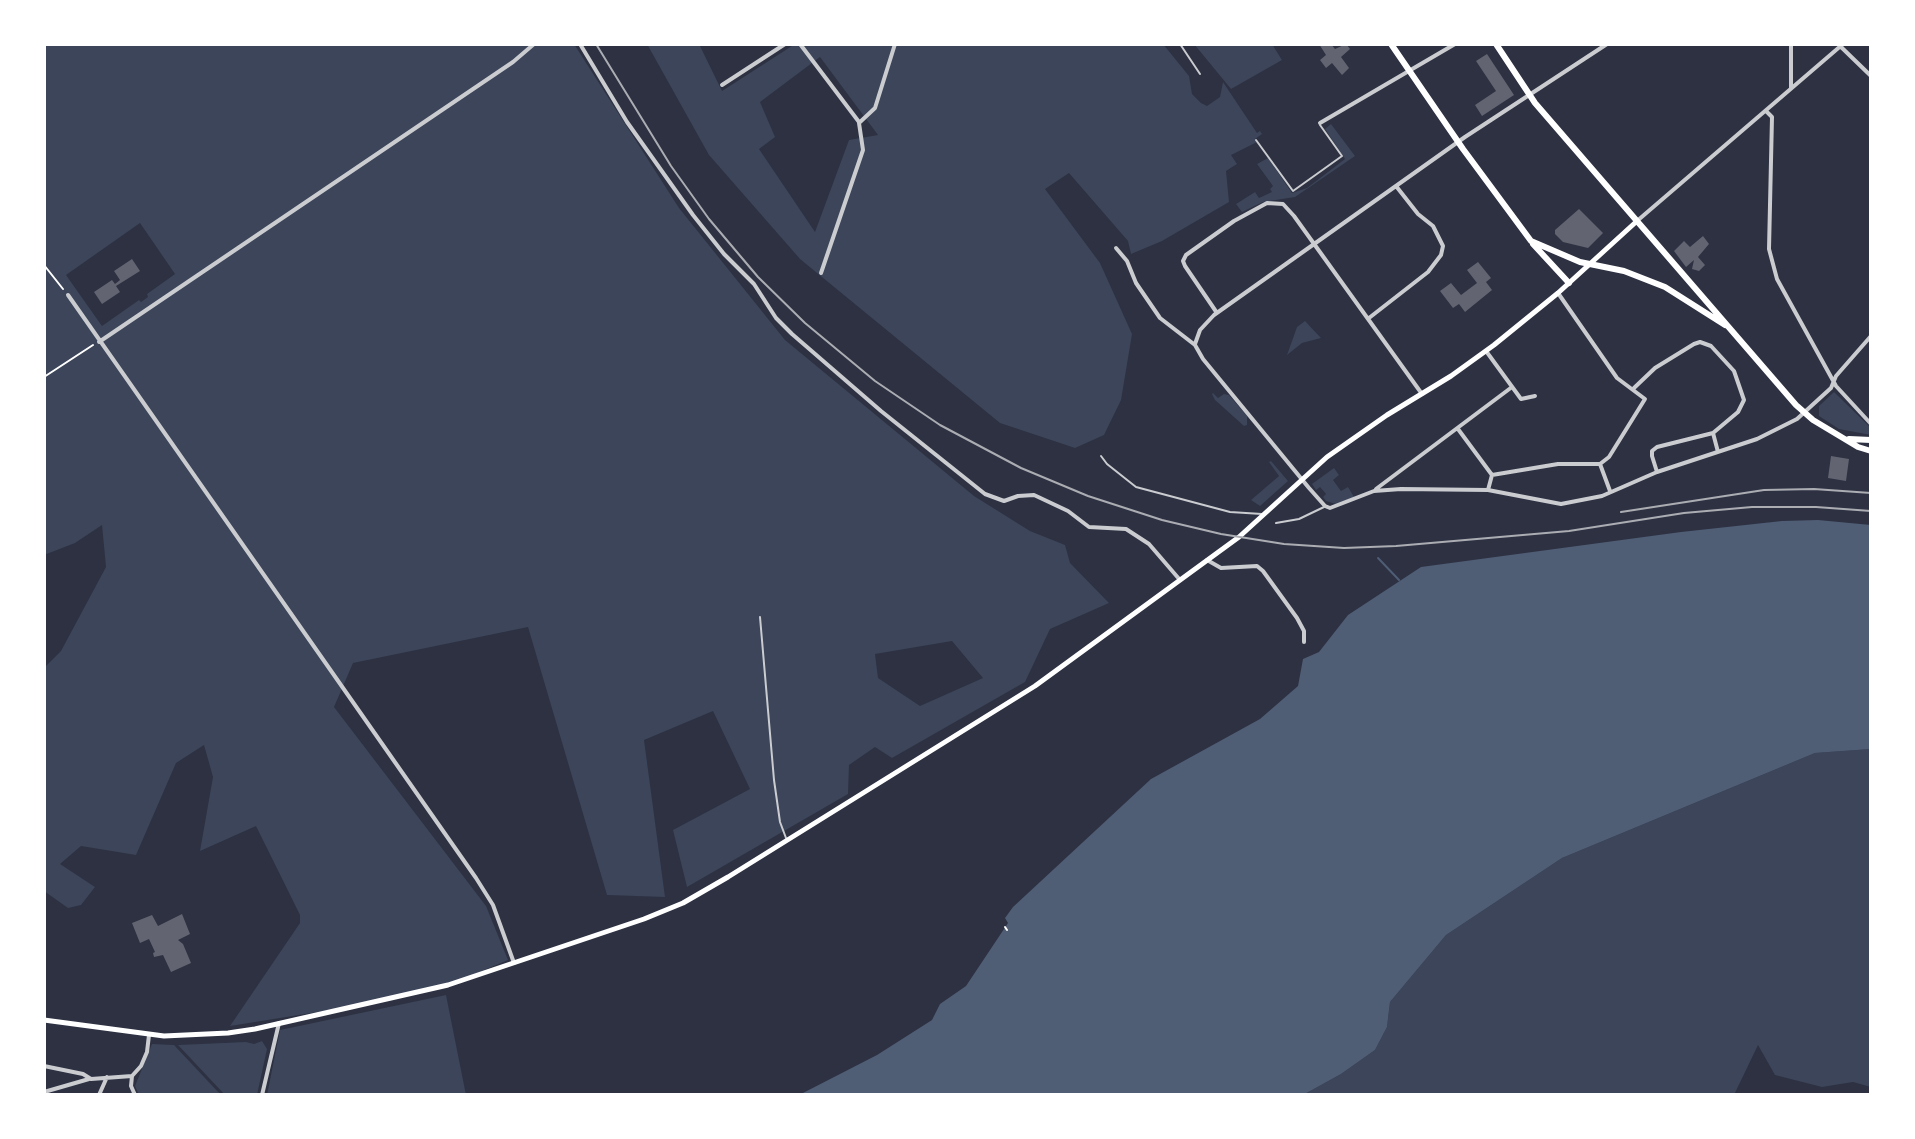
<!DOCTYPE html>
<html>
<head>
<meta charset="utf-8">
<style>
  body { margin:0 }
  #map { position:relative; width:1915px; height:1139px; overflow:hidden; background:#2d3142; font-family:"Exo 2",sans-serif }
  canvas { display:block }
  .frame { position:absolute; inset:0; border:46px solid #fff; pointer-events:none }
</style>
</head>
<body>
<div id="map">
<canvas width="1915" height="1139"></canvas>
<div class="frame"></div>
</div>
<script>
const context = document.querySelector('canvas').getContext('2d');
context.lineJoin = 'round';
function fillPath(path, color) { context.fillStyle = color; context.fill(path, 'evenodd'); }
const shape = rows => new Path2D(rows.map(r => 'M' + r).join(''));
function stroke(path, color, width, dash) { context.strokeStyle = color; context.lineWidth = width; context.lineCap = dash ? 'butt' : 'round'; context.setLineDash(dash || []); context.stroke(path); }
fillPath(shape([
  [44,44,574,44,679,208,785,340,974,496,1030,531,1065,545,1070,563,1109,603,1050,629,1025,682,892,758,875,747,849,765,848,794,687,887,673,830,750,789,713,711,644,740,665,897,607,895,528,627,353,663,334,707,486,906,508,960,458,981,380,1002,230,1026,300,923,300,915,256,826,200,851,213,777,204,745,176,763,136,855,81,846,60,864,95,887,81,905,68,908,44,891,44,668,61,651,106,567,102,525,75,543,44,555],
  [140,223,175,274,147,294,148,297,141,302,139,300,102,326,66,275],
  [952,641,983,678,920,706,878,678,875,654],
  [647,44,699,44,722,91,795,44,1163,44,1189,76,1192,94,1201,103,1207,106,1220,97,1223,82,1257,133,1260,131,1262,134,1255,139,1257,142,1231,155,1237,164,1226,171,1229,202,1162,241,1131,254,1128,241,1069,173,1045,189,1100,263,1132,334,1121,400,1104,435,1075,448,1000,423,800,259,709,155],
  [820,57,878,135,849,140,815,232,759,149,775,137,760,102],
  [1194,44,1272,44,1282,60,1231,89],
  [1331,124,1355,156,1295,197,1263,202,1242,212,1236,204,1255,192,1259,198,1272,192,1270,189,1273,186,1257,164,1268,158,1292,193,1307,188,1345,159,1325,129],
  [1305,321,1321,338,1302,343,1287,355,1297,327],
  [1834,392,1871,428,1871,435,1839,429,1819,416,1819,406],
  [1213,393,1218,398,1224,394,1229,395,1247,416,1247,425,1244,426,1215,400,1212,394],
  [1271,461,1288,481,1260,506,1251,500,1279,476,1269,462],
  [1334,468,1339,475,1333,480,1341,491,1348,487,1354,497,1336,504,1326,501,1323,497,1326,494,1320,487,1316,490,1312,484],
  [1871,749,1871,1087,1853,1082,1822,1087,1775,1075,1758,1045,1734,1095,1303,1095,1341,1074,1375,1050,1387,1027,1390,1002,1446,935,1562,858,1815,753],
  [446,995,466,1095,267,1095,280,1030],
  [262,1041,267,1049,257,1095,225,1095,178,1045,246,1042,254,1044],
  [152,1044,174,1045,221,1095,139,1095,135,1086]
]), '#3c4559');
fillPath(shape([
  [1818,520,1871,525,1871,749,1815,753,1562,858,1446,935,1390,1002,1387,1027,1375,1050,1341,1074,1303,1095,799,1095,877,1055,932,1020,940,1004,966,986,1008,923,1005,918,1013,907,1151,779,1260,719,1298,686,1303,659,1319,652,1348,615,1421,567,1681,532,1782,521]
]), '#4f5d75');
stroke(shape([
  [1378,558,1399,580]
]), '#4f5d75', 2);
fillPath(shape([
  [1319,44,1331,44,1335,49,1346,44,1350,49,1341,57,1349,68,1342,75,1332,63,1326,68,1320,60,1326,55],
  [1487,54,1514,95,1482,116,1475,105,1496,91,1476,61],
  [1579,209,1603,233,1588,248,1563,242,1555,234,1555,230],
  [1703,236,1709,244,1698,257,1705,265,1699,271,1692,269,1694,260,1686,267,1674,251,1684,241,1690,247],
  [132,259,140,271,116,286,120,292,102,304,94,292,112,280,115,284,120,280,114,271],
  [1478,262,1491,278,1486,282,1492,290,1465,312,1459,304,1453,308,1440,291,1451,283,1461,295,1477,283,1467,270],
  [1831,456,1849,459,1846,481,1828,478],
  [182,914,190,934,178,940,183,944,191,963,171,972,163,955,154,957,153,953,155,952,149,939,140,943,132,923,152,915,158,926]
]), '#626471');
stroke(shape([
  [44,265,63,289],
  [44,377,93,345],
  [1005,927,1007,930]
]), '#fff', 2);
stroke(shape([
  [1180,44,1200,74],
  [1256,140,1293,191,1342,156,1320,125],
  [1101,456,1107,464,1136,487,1230,512,1262,514],
  [1276,523,1299,519,1324,507],
  [760,617,774,780,780,822,786,838]
]), '#caccd0', 2);
stroke(shape([
  [580,44,627,122,693,215,724,254,754,284,776,318,792,334,881,411,985,494,1004,501,1018,496,1034,495,1068,511,1089,527,1126,529,1149,544,1180,580],
  [800,44,859,122],
  [1840,46,1871,76],
  [722,85,785,44],
  [1791,88,1791,44],
  [1766,111,1772,117,1769,249,1777,279,1836,386,1871,424],
  [1320,123,1455,44],
  [1637,221,1843,44],
  [1116,248,1127,261,1136,283,1160,318,1195,345,1203,359,1309,488,1325,506,1330,508,1374,491,1401,489,1488,490,1561,504,1602,496,1657,472,1757,439,1797,419,1831,388,1836,376,1871,336],
  [821,273,863,150,859,123,875,108,895,44],
  [68,295,476,878,493,905,514,963],
  [1217,313,1185,266,1183,261,1186,255,1234,221,1267,203,1283,204,1294,216,1422,394],
  [1369,318,1428,272,1441,255,1443,246,1433,226,1418,214,1396,186],
  [99,342,513,62,534,44],
  [1195,344,1200,330,1214,315,1465,137,1607,44],
  [1486,351,1521,399,1535,396],
  [1634,388,1655,368,1694,344,1700,342,1711,346,1734,371,1744,400,1738,412,1713,433,1718,452],
  [1458,429,1492,475,1488,490],
  [1600,464,1610,491],
  [1657,472,1652,456,1652,451,1657,447,1713,433],
  [1492,475,1558,464,1600,464,1609,457,1645,399,1617,378,1558,293],
  [1376,489,1512,387],
  [1207,560,1221,568,1257,566,1263,571,1297,618,1304,631,1304,642],
  [44,1066,83,1074,91,1079,132,1076,141,1066,147,1052,149,1035],
  [132,1076,131,1086,135,1095],
  [44,1092,89,1079],
  [99,1095,107,1077],
  [262,1095,279,1023]
]), '#caccd0', 4);
stroke(shape([
  [44,1020,164,1036,228,1033,255,1029,448,985,644,919,683,903,728,877,1035,686,1239,537,1327,457,1387,415,1451,376,1494,345,1558,293,1637,221]
]), '#fff', 5);
stroke(shape([
  [1391,44,1463,149,1531,241,1580,262,1624,271,1665,287,1725,325],
  [1496,44,1535,103,1796,405,1813,420,1858,447,1871,451],
  [1533,244,1569,283],
  [1849,439,1871,440]
]), '#fff', 6);
stroke(shape([
  [596,44,671,166,709,219,758,277,805,323,875,381,940,425,1021,468,1088,496,1162,520,1221,534,1284,544,1344,548,1396,546,1569,531,1684,513,1752,507,1816,507,1871,511],
  [1621,512,1764,490,1814,489,1871,493]
]), '#abadb3', 2);
</script>
</body>
</html>
